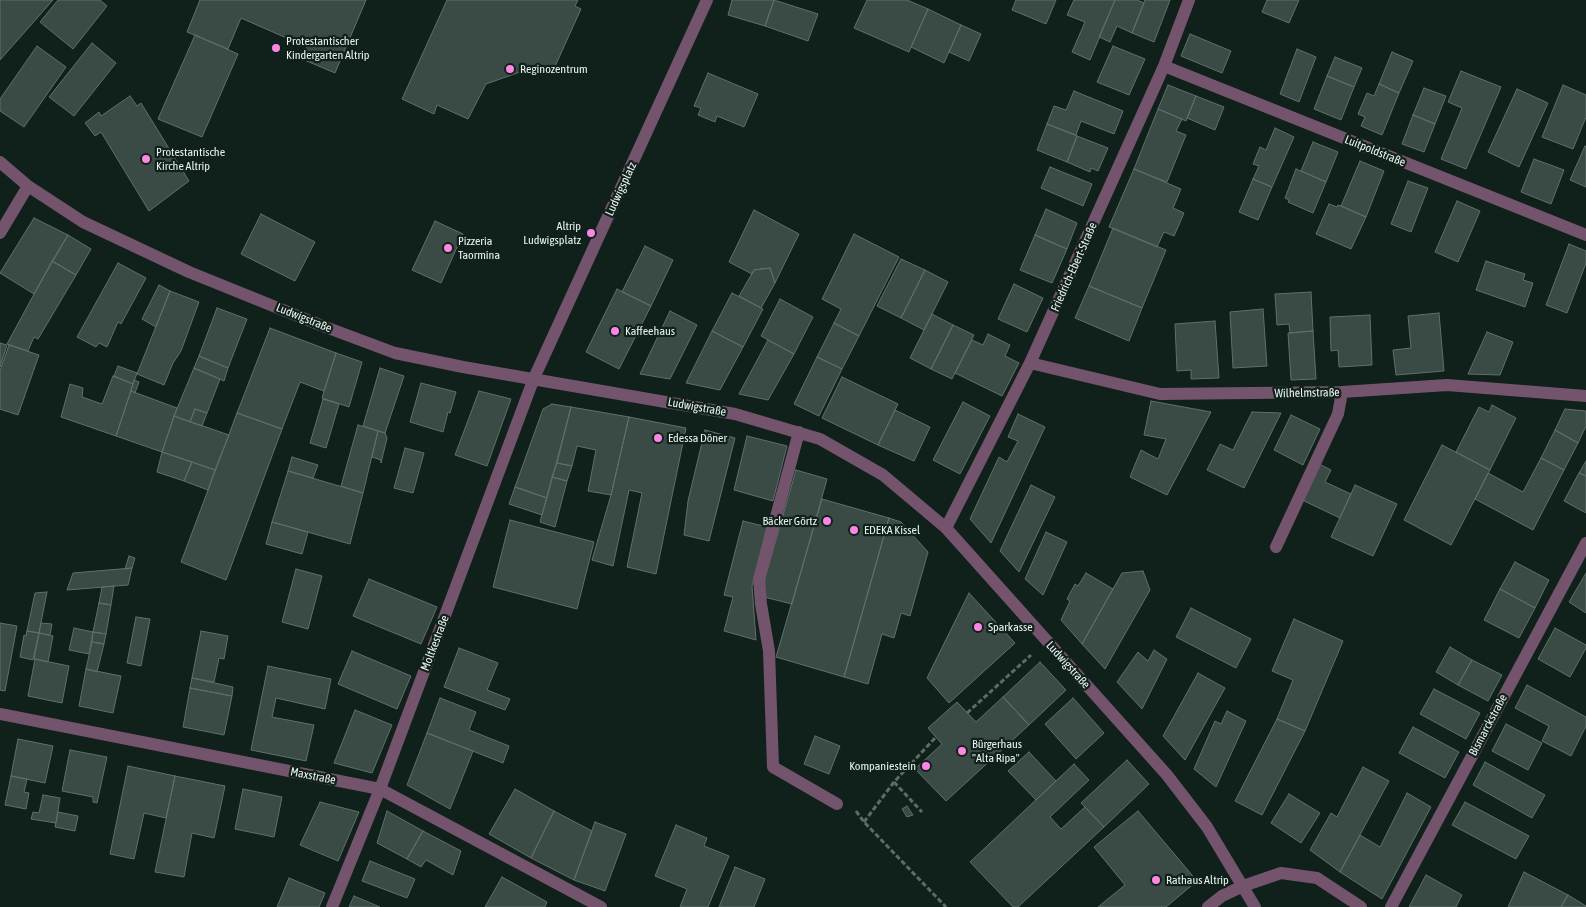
<!DOCTYPE html>
<html>
<head>
<meta charset="utf-8">
<style>
  body { margin:0 }
  canvas { display:block; background:#10201a }
</style>
</head>
<body>
<canvas width="1586" height="907"></canvas>
<script>
const context = document.querySelector('canvas').getContext('2d');
context.lineJoin = 'round';
function fillPath(path, color) { context.fillStyle = color; context.fill(path, 'evenodd'); }
const shape = rows => new Path2D(rows.map(r => 'M' + r).join(''));
function stroke(path, color, width, dash) { context.strokeStyle = color; context.lineWidth = width; context.lineCap = dash ? 'butt' : 'round'; context.setLineDash(dash || []); context.stroke(path); }
function drawText(font, color, halo, rows, align = 'center') {
  context.font = font + ' "Asap Condensed",sans-serif'; context.lineWidth = 4.5; context.setLineDash([]); context.textBaseline = 'middle'; context.strokeStyle = halo; context.fillStyle = color; for (const [text, x, y, turn = 0] of rows) {
    context.save(); context.translate(x, y); context.rotate((+turn || 0) * Math.PI / 180); context.textAlign = isNaN(turn) ? turn : align; if (halo) context.strokeText(text, 0, 0); context.fillText(text, 0, 0); context.restore();
  }
}
const building = shape([
  [0,0,53,0,0,60,0,0],
  [58,0,100,0,107,6,73,49,40,22,58,0],
  [200,0,366,0,335,73,302,59,307,47,241,18,228,49,187,32,200,0],
  [447,0,578,0,575,6,581,9,552,73,537,66,486,84,468,119,437,105,434,114,402,99,447,0],
  [732,0,774,0,765,26,728,15,732,0],
  [774,0,818,14,808,41,765,26,774,0],
  [867,0,907,0,928,9,909,52,854,28,867,0],
  [1016,0,1056,0,1046,24,1012,10,1016,0],
  [1074,0,1115,0,1090,60,1072,52,1085,22,1067,15,1074,0],
  [1115,0,1137,0,1144,3,1132,33,1117,26,1110,42,1099,37,1115,0],
  [1145,0,1170,0,1154,42,1132,33,1145,0],
  [1267,0,1299,0,1289,23,1262,12,1267,0],
  [928,9,961,25,944,63,911,47,928,9],
  [961,25,981,34,969,61,949,52,961,25],
  [1190,34,1231,51,1222,73,1181,56,1190,34],
  [195,35,238,54,202,137,158,119,195,35],
  [92,43,116,63,74,116,49,97,92,43],
  [37,46,66,67,24,127,0,111,0,99,37,46],
  [1113,46,1145,59,1129,95,1097,82,1113,46],
  [1297,49,1316,57,1299,102,1280,94,1297,49],
  [1392,52,1413,61,1399,93,1379,84,1392,52],
  [1335,57,1362,68,1354,87,1327,76,1335,57],
  [1461,71,1501,87,1466,169,1441,159,1462,108,1448,102,1461,71],
  [708,73,758,94,744,127,717,116,715,122,698,115,701,108,694,106,708,73],
  [1327,76,1354,87,1341,120,1314,109,1327,76],
  [1379,84,1399,93,1382,135,1361,126,1365,117,1358,114,1367,93,1374,96,1379,84],
  [1168,85,1196,96,1186,121,1158,109,1168,85],
  [1563,85,1586,95,1586,117,1573,149,1542,137,1563,85],
  [1424,88,1446,96,1435,124,1413,115,1424,88],
  [1517,89,1548,103,1519,167,1488,152,1517,89],
  [1074,91,1123,111,1114,134,1081,121,1076,135,1047,124,1054,106,1066,110,1074,91],
  [130,96,137,106,141,103,189,181,149,211,101,132,95,136,85,123,99,112,101,116,130,96],
  [1196,96,1224,107,1215,130,1187,118,1196,96],
  [1158,109,1182,119,1176,131,1186,135,1167,182,1134,169,1158,109],
  [1413,115,1435,124,1424,152,1402,144,1413,115],
  [1047,124,1077,136,1067,162,1037,150,1047,124],
  [1275,128,1294,137,1272,187,1253,179,1259,166,1253,164,1260,147,1266,150,1275,128],
  [1077,136,1108,148,1098,171,1091,168,1090,172,1067,162,1077,136],
  [1313,142,1338,152,1326,182,1301,171,1313,142],
  [1585,146,1586,147,1586,187,1570,180,1585,146],
  [1534,159,1564,170,1551,204,1521,192,1534,159],
  [1360,161,1384,171,1366,217,1341,206,1360,161],
  [1050,167,1092,184,1083,206,1041,188,1050,167],
  [1134,169,1181,189,1173,208,1184,213,1174,236,1164,232,1157,247,1109,227,1134,169],
  [1296,169,1326,182,1313,213,1288,202,1289,200,1285,198,1296,169],
  [1253,179,1272,187,1258,220,1239,212,1253,179],
  [1408,181,1428,188,1411,232,1391,224,1408,181],
  [1457,201,1480,211,1458,262,1435,252,1457,201],
  [1329,204,1337,207,1338,205,1341,206,1366,217,1351,249,1316,234,1329,204],
  [1046,209,1077,223,1067,249,1035,235,1046,209],
  [754,210,799,234,775,283,770,268,754,270,752,274,729,262,754,210],
  [261,214,315,242,295,281,241,254,261,214],
  [34,218,68,235,34,294,0,273,34,218],
  [435,221,463,234,441,283,412,270,435,221],
  [1113,228,1166,250,1142,308,1089,286,1113,228],
  [854,234,899,257,859,336,834,323,841,309,822,299,854,234],
  [68,235,91,249,76,275,52,261,68,235],
  [1035,235,1067,249,1052,283,1020,270,1035,235],
  [1569,244,1586,251,1586,263,1567,313,1546,305,1569,244],
  [645,246,673,260,651,306,622,292,645,246],
  [901,259,925,270,901,318,877,306,901,259],
  [52,261,76,275,38,339,34,337,28,351,7,344,52,261],
  [1486,261,1525,274,1523,280,1533,283,1525,307,1476,290,1486,261],
  [118,263,146,278,121,324,118,322,107,347,99,343,96,347,77,337,118,263],
  [770,268,775,283,761,308,739,296,754,270,770,268],
  [925,270,948,282,924,330,901,318,925,270],
  [1014,284,1043,298,1027,332,998,319,1014,284],
  [159,285,170,291,156,327,142,319,159,285],
  [1089,286,1142,308,1129,341,1075,318,1089,286],
  [617,289,651,306,619,369,586,352,617,289],
  [170,291,199,302,181,351,173,363,164,385,137,374,170,291],
  [1311,292,1313,331,1290,333,1289,324,1277,325,1275,294,1311,292],
  [732,293,763,309,743,347,712,331,732,293],
  [780,299,813,317,794,354,761,336,780,299],
  [217,308,247,319,228,368,199,356,217,308],
  [1263,309,1267,366,1233,368,1230,312,1263,309],
  [670,311,697,325,670,379,640,374,670,311],
  [1439,313,1444,371,1396,375,1393,350,1411,348,1408,316,1439,313],
  [932,314,953,325,931,369,910,358,932,314],
  [1370,315,1372,365,1339,367,1338,350,1331,351,1330,317,1370,315],
  [1215,321,1219,378,1191,379,1191,370,1177,371,1175,324,1215,321],
  [834,323,859,336,842,369,817,357,834,323],
  [953,325,974,335,952,379,931,369,953,325],
  [270,328,336,353,324,391,300,382,282,429,237,413,270,328],
  [712,331,743,347,720,390,686,383,712,331],
  [1313,331,1316,379,1291,380,1288,333,1313,331],
  [1487,332,1513,342,1500,375,1468,374,1487,332],
  [988,334,1010,345,1005,356,1019,363,1002,396,955,373,972,340,983,345,988,334],
  [768,340,794,354,768,400,739,394,768,340],
  [0,343,7,345,0,367,0,343],
  [9,345,39,355,18,415,0,409,0,371,9,345],
  [336,353,362,362,349,407,322,398,336,353],
  [199,356,228,368,224,381,194,368,199,356],
  [817,357,842,369,819,416,794,404,817,357],
  [118,366,137,373,133,384,114,376,118,366],
  [194,368,220,379,207,413,195,409,190,422,174,416,194,368],
  [380,368,404,376,385,433,363,426,380,368],
  [113,376,133,384,116,436,61,417,70,384,83,388,82,397,102,404,113,376],
  [842,377,898,404,878,445,822,418,842,377],
  [134,380,139,382,135,393,131,391,134,380],
  [421,383,456,392,450,413,448,412,443,432,410,422,421,383],
  [131,391,177,408,162,452,116,436,131,391],
  [479,391,511,399,487,466,455,455,479,391],
  [323,399,339,404,326,448,310,443,323,399],
  [1151,401,1211,412,1167,495,1130,477,1141,450,1158,459,1166,439,1144,435,1151,401],
  [963,402,990,416,960,474,933,460,963,402],
  [552,404,571,407,547,498,515,487,543,409,552,404],
  [1492,405,1516,418,1490,470,1456,452,1479,407,1489,412,1492,405],
  [571,407,629,417,611,495,588,491,596,450,577,446,572,466,557,463,571,407],
  [195,409,207,413,202,426,190,422,195,409],
  [1565,409,1586,411,1586,426,1578,443,1555,430,1565,409],
  [895,410,930,427,914,461,878,445,895,410],
  [1252,412,1281,413,1244,488,1207,470,1220,444,1233,450,1252,412],
  [237,413,282,429,226,580,181,562,237,413],
  [1018,414,1045,427,991,543,970,519,999,457,1007,462,1018,441,1008,437,1018,414],
  [1291,415,1320,429,1303,465,1274,450,1291,415],
  [174,416,229,435,215,470,162,452,174,416],
  [629,417,686,428,656,574,627,567,642,493,629,490,613,566,592,560,611,495,629,417],
  [358,425,378,431,363,493,341,486,358,425],
  [705,430,735,438,709,541,684,535,688,501,705,430],
  [1555,430,1578,443,1564,470,1541,458,1555,430],
  [378,431,385,433,387,438,381,463,381,460,372,457,378,431],
  [747,436,787,446,773,501,734,490,747,436],
  [1442,445,1490,470,1451,545,1404,520,1442,445],
  [405,448,424,453,413,493,394,488,405,448],
  [162,452,192,462,184,481,157,472,162,452],
  [292,457,318,465,313,478,288,471,292,457],
  [1541,458,1564,470,1533,530,1475,499,1488,473,1523,492,1541,458],
  [1586,461,1586,476,1579,473,1586,461],
  [192,462,215,470,208,490,184,481,192,462],
  [557,463,572,466,567,481,552,477,557,463],
  [1319,464,1331,470,1325,482,1351,494,1340,518,1302,500,1319,464],
  [796,470,827,479,792,604,764,597,765,578,796,470],
  [288,471,363,493,350,544,272,522,288,471],
  [1579,473,1586,476,1586,513,1564,501,1579,473],
  [552,477,567,481,555,527,540,522,552,477],
  [1031,485,1055,497,1019,572,1000,551,1031,485],
  [1355,485,1397,504,1373,556,1331,537,1355,485],
  [515,487,547,498,542,515,509,504,515,487],
  [822,499,889,518,844,677,776,657,822,499],
  [889,518,901,522,928,552,910,616,901,613,894,638,882,634,868,684,844,677,889,518],
  [510,520,594,542,577,609,493,587,510,520],
  [743,521,767,527,752,586,756,640,724,631,733,597,724,595,743,521],
  [272,522,308,532,302,554,266,544,272,522],
  [1046,532,1067,542,1043,595,1025,579,1046,532],
  [129,556,135,558,132,568,125,569,129,556],
  [1515,562,1549,580,1535,608,1500,589,1515,562],
  [132,568,128,585,67,590,73,573,132,568],
  [296,569,322,576,308,629,282,622,296,569],
  [1143,571,1150,590,1105,669,1082,644,1122,573,1143,571],
  [1086,573,1113,589,1082,644,1061,620,1070,601,1067,599,1075,584,1078,586,1086,573],
  [1586,573,1586,613,1569,602,1586,573],
  [369,579,437,607,421,644,353,616,369,579],
  [114,586,111,605,99,603,102,587,114,586],
  [1500,589,1535,608,1519,638,1484,620,1500,589],
  [47,592,39,633,27,631,35,593,47,592],
  [969,593,1015,643,949,703,927,678,969,593],
  [99,603,111,605,106,634,93,632,99,603],
  [1191,608,1251,639,1236,668,1176,637,1191,608],
  [136,617,150,619,141,666,127,663,136,617],
  [1294,619,1343,641,1305,731,1277,719,1293,680,1272,671,1294,619],
  [0,623,17,626,5,691,0,690,0,623],
  [41,623,52,624,50,635,39,633,41,623],
  [74,628,93,632,89,654,69,650,74,628],
  [1555,628,1586,645,1586,648,1570,677,1538,659,1555,628],
  [27,631,39,633,33,660,20,657,24,635,26,636,27,631],
  [201,631,228,636,224,659,219,658,214,682,192,678,201,631],
  [93,632,106,634,104,644,92,642,93,632],
  [39,633,53,636,48,662,34,659,39,633],
  [92,642,104,644,97,672,86,669,92,642],
  [1450,647,1472,660,1458,685,1436,672,1450,647],
  [459,648,498,663,487,690,510,699,505,710,444,687,459,648],
  [1154,650,1167,659,1142,709,1117,682,1138,652,1148,661,1154,650],
  [352,651,411,676,397,709,338,684,352,651],
  [35,659,69,666,62,703,28,696,35,659],
  [1472,660,1502,675,1488,701,1458,685,1472,660],
  [1040,662,1066,690,1029,725,1003,697,1040,662],
  [268,666,331,679,325,709,276,698,272,717,314,725,306,761,251,750,268,666],
  [86,669,121,676,113,713,79,706,86,669],
  [1198,673,1225,688,1185,760,1163,736,1198,673],
  [192,678,233,687,232,696,190,688,192,678],
  [1527,685,1586,717,1586,726,1571,756,1542,741,1549,726,1515,708,1527,685],
  [190,688,232,696,224,735,183,727,190,688],
  [1434,689,1480,713,1466,739,1420,714,1434,689],
  [1003,697,1029,725,946,801,915,769,942,744,928,728,957,702,976,722,1003,697],
  [440,698,476,712,469,730,509,746,503,763,427,733,440,698],
  [1073,698,1104,733,1076,759,1045,724,1073,698],
  [355,710,392,725,372,773,334,763,355,710],
  [1227,711,1246,721,1216,787,1194,769,1215,721,1221,724,1227,711],
  [1277,719,1305,731,1262,815,1235,801,1277,719],
  [1506,724,1542,743,1528,770,1492,751,1506,724],
  [1413,727,1459,752,1445,778,1399,753,1413,727],
  [427,733,473,751,450,809,407,785,427,733],
  [815,736,840,746,829,774,804,764,815,736],
  [18,739,53,746,45,783,11,776,18,739],
  [70,750,107,757,97,803,93,802,93,797,62,791,70,750],
  [1029,752,1056,781,1036,800,1008,771,1029,752],
  [1127,760,1149,784,1104,827,1081,803,1127,760],
  [1485,762,1545,795,1532,818,1473,785,1485,762],
  [1074,764,1089,780,1050,817,1061,829,1085,807,1104,827,1018,907,1013,907,970,862,1074,764],
  [128,766,175,776,166,818,144,813,134,859,110,854,128,766],
  [1363,767,1389,781,1340,872,1310,850,1331,813,1337,817,1363,767],
  [11,776,27,779,24,792,29,793,26,809,5,805,11,776],
  [175,776,225,786,214,838,192,833,184,877,155,872,175,776],
  [243,789,282,797,274,837,235,829,243,789],
  [515,789,554,811,531,858,489,834,515,789],
  [1407,793,1431,807,1382,899,1340,872,1360,835,1380,847,1407,793],
  [1289,794,1320,813,1301,843,1271,823,1289,794],
  [43,795,60,798,56,823,31,819,33,812,39,813,43,795],
  [320,802,359,812,338,861,300,845,320,802],
  [1465,802,1529,836,1516,859,1452,825,1465,802],
  [907,806,913,815,907,817,902,809,907,806],
  [387,811,423,831,407,859,377,843,387,811],
  [554,811,592,831,574,880,531,858,554,811],
  [1138,811,1197,881,1166,907,1098,907,1125,885,1094,847,1138,811],
  [58,812,78,816,75,831,55,827,58,812],
  [595,822,626,834,605,891,574,880,595,822],
  [676,825,707,838,704,846,729,856,708,907,680,907,687,889,655,876,676,825],
  [423,831,461,851,453,875,426,860,421,867,407,859,423,831],
  [370,861,415,879,407,898,362,881,370,861],
  [735,867,765,879,754,907,719,907,735,867],
  [1524,872,1568,895,1561,907,1508,907,1524,872],
  [1426,875,1462,895,1456,907,1409,907,1426,875],
  [502,877,547,902,545,907,485,907,502,877],
  [289,878,325,893,319,907,277,907,289,878],
  [1568,895,1586,906,1586,907,1561,907,1568,895],
  [354,896,380,907,349,907,354,896]
]);
fillPath(building, '#3a4b45');
stroke(building, '#5d7069', 1);
stroke(shape([
  [967,713,1031,655],
  [894,782,922,812],
  [856,811,864,822,946,907],
  [864,822,894,782,936,737]
]), '#5d6b66', 3, [5, 2.5]);
stroke(shape([
  [1164,66,1586,235],
  [0,162,28,186,83,222,189,272,320,325,395,353,463,367,735,414,820,439,883,475,946,528,1167,775,1207,827,1255,907],
  [0,233,28,186],
  [1030,363,1160,394,1342,392,1447,385,1586,396],
  [799,432,759,579,761,604,769,651,773,767,837,804],
  [946,528,1030,363,1164,66,1189,0],
  [1276,547,1338,414,1342,392],
  [0,714,380,789,601,907],
  [332,907,380,789,534,378,707,0],
  [1208,907,1222,896,1243,886,1281,873,1317,878,1361,907],
  [1391,907,1586,543]
]), '#74546c', 12);
for (const [x, y, r, color] of [
  [276,48,5,"#fc86e4"],
  [510,69,5,"#fc86e4"],
  [146,159,5,"#fc86e4"],
  [591,233,5,"#fc86e4"],
  [448,248,5,"#fc86e4"],
  [615,331,5,"#fc86e4"],
  [658,438,5,"#fc86e4"],
  [827,521,5,"#fc86e4"],
  [854,530,5,"#fc86e4"],
  [978,627,5,"#fc86e4"],
  [962,751,5,"#fc86e4"],
  [926,766,5,"#fc86e4"],
  [1156,880,5,"#fc86e4"]
]) { const dot = new Path2D(); dot.arc(x, y, r, 0, 2 * Math.PI); context.fillStyle = color; context.fill(dot); stroke(dot, '#10201a', 2); }
drawText('12px', '#e8f3ef', '#10201a', [
  ["Protestantischer",286,41],
  ["Kindergarten Altrip",286,55],
  ["Reginozentrum",520,69],
  ["Protestantische",156,152],
  ["Kirche Altrip",156,166],
  ["Altrip",581,226,"right"],
  ["Ludwigsplatz",581,240,"right"],
  ["Pizzeria",458,241],
  ["Taormina",458,255],
  ["Kaffeehaus",625,331],
  ["Edessa Döner",668,438],
  ["Bäcker Görtz",817,521,"right"],
  ["EDEKA Kissel",864,530],
  ["Sparkasse",988,627],
  ["Bürgerhaus",972,744],
  ["\"Alta Ripa\"",972,758],
  ["Kompaniestein",916,766,"right"],
  ["Rathaus Altrip",1166,880]
], 'left');
drawText('12px', '#e8f3ef', '#10201a', [
  ["Luitpoldstraße",1375,151,22],
  ["Ludwigsplatz",621,189,-65],
  ["Friedrich-Ebert-Straße",1074,267,-66],
  ["Ludwigstraße",304,318,22],
  ["Wilhelmstraße",1307,393,-1],
  ["Ludwigstraße",697,407,10],
  ["Moltkestraße",435,643,-69],
  ["Ludwigstraße",1068,665,48],
  ["Bismarckstraße",1488,725,-62],
  ["Maxstraße",313,776,11]
]);
</script>
</body>
</html>
